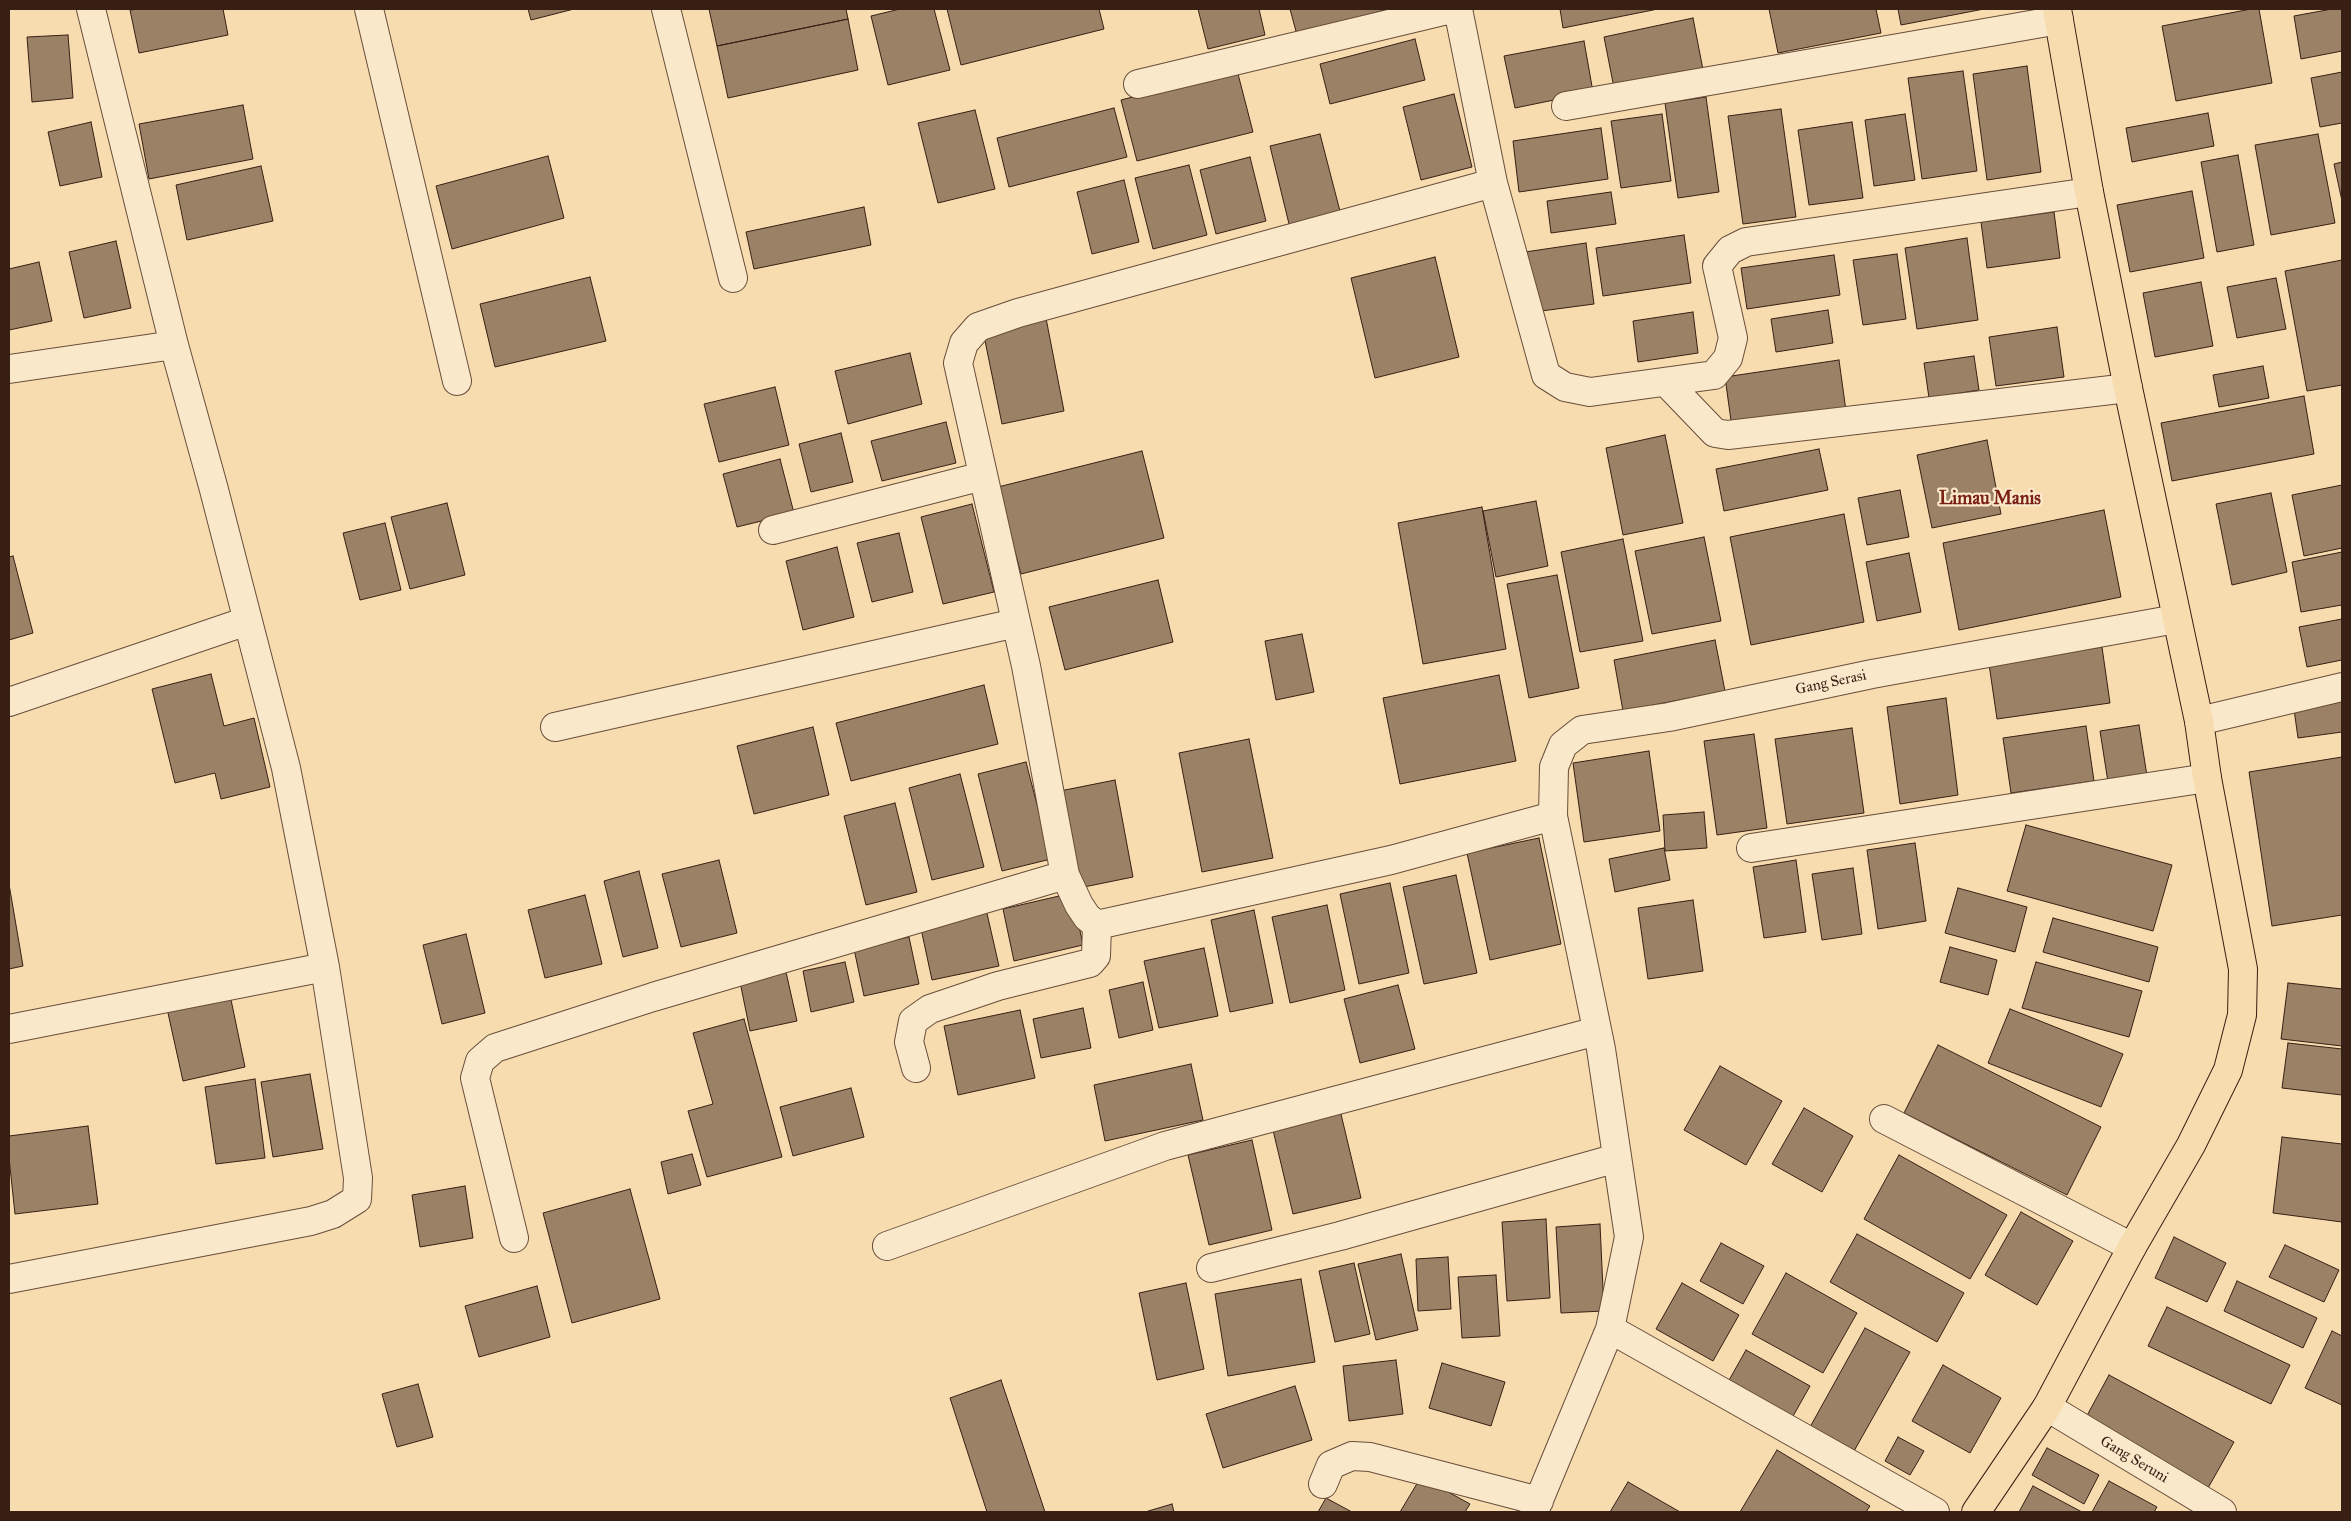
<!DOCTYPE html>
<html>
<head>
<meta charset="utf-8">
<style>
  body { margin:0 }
  #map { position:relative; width:2351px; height:1521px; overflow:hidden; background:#f7dcaf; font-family:"IM FELL Great Primer",serif }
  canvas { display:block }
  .frame { position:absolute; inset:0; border:10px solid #381f14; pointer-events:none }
</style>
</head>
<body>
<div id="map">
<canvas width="2351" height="1521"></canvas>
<div class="frame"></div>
</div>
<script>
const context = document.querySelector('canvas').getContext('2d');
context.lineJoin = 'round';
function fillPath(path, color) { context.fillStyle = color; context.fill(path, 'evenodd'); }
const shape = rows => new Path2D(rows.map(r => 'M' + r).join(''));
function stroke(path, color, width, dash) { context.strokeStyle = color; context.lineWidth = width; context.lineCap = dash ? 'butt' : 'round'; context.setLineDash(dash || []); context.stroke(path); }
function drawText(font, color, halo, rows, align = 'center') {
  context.font = font + ' "IM FELL Great Primer",serif'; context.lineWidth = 4.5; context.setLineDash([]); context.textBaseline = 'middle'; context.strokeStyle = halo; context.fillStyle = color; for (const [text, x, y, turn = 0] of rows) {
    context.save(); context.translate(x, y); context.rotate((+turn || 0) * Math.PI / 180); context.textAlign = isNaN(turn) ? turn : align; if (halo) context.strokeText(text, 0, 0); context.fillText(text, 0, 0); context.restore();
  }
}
const building = shape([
  [139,9,223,9,228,35,139,53,130,10,139,9],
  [528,9,574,9,531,20,528,9],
  [709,9,846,9,848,19,717,46,709,9],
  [900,9,934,9,950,70,888,85,871,16,900,9],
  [947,9,1099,9,1104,29,961,65,947,9],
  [1198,9,1259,9,1265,35,1208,49,1198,9],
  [1290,9,1388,9,1297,35,1290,9],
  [1560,9,1658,9,1563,28,1560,9],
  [1769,9,1876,9,1881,33,1778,53,1769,9],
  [1898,9,1984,9,1901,25,1898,9],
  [2251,9,2259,9,2272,83,2176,101,2162,26,2251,9],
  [2332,9,2342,9,2342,51,2301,59,2294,16,2332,9],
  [1693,18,1704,75,1615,93,1604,37,1693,18],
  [848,19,858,70,728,98,717,46,848,19],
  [68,35,73,98,32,102,27,37,68,35],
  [1415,39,1425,80,1330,104,1320,64,1415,39],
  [1584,41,1593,92,1515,108,1504,56,1584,41],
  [2027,66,2041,172,1987,180,1973,74,2027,66],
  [1237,70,1253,132,1137,161,1121,100,1237,70],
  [1963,71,1977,171,1922,179,1908,78,1963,71],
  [2342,72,2342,123,2320,127,2311,78,2342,72],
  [1454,94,1472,167,1421,180,1403,107,1454,94],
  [1706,97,1719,192,1678,198,1665,103,1706,97],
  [243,105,253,159,149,179,139,124,243,105],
  [1114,108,1127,157,1009,187,997,138,1114,108],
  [1781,109,1796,217,1743,224,1728,116,1781,109],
  [975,110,995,189,938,203,918,123,975,110],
  [2208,113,2214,146,2132,162,2126,128,2208,113],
  [1662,114,1671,181,1621,188,1611,121,1662,114],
  [1905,114,1915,180,1874,186,1865,120,1905,114],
  [91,122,102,177,60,186,48,132,91,122],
  [1852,122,1863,198,1809,205,1798,130,1852,122],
  [1601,128,1608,179,1519,192,1513,141,1601,128],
  [1320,134,1341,215,1290,228,1270,146,1320,134],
  [2318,134,2335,223,2271,235,2255,145,2318,134],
  [2238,155,2254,245,2217,252,2201,162,2238,155],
  [548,156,564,218,452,249,436,186,548,156],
  [1250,157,1266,221,1216,234,1200,170,1250,157],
  [2342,162,2342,201,2334,164,2342,162],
  [1189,165,1207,235,1153,249,1135,178,1189,165],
  [261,166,273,221,187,240,176,185,261,166],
  [1124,180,1139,242,1092,254,1077,192,1124,180],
  [2192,191,2204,258,2130,272,2117,205,2192,191],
  [1611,192,1616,224,1551,233,1547,201,1611,192],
  [864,207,871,245,754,269,746,232,864,207],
  [2054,212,2060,258,1987,268,1981,222,2054,212],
  [1684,235,1691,283,1603,296,1596,248,1684,235],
  [1967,238,1978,320,1917,329,1905,248,1967,238],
  [116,241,131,308,84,318,69,252,116,241],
  [1586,243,1594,304,1534,312,1525,252,1586,243],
  [1897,254,1906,319,1863,325,1853,260,1897,254],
  [1834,255,1840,295,1747,309,1741,268,1834,255],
  [1435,257,1459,357,1375,378,1351,278,1435,257],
  [2342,260,2342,385,2307,391,2285,271,2342,260],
  [39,262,52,321,9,330,9,269,39,262],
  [590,277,606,341,495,367,480,304,590,277],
  [2276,278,2286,329,2237,338,2227,287,2276,278],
  [2201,282,2213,346,2155,357,2143,293,2201,282],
  [1828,310,1833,343,1776,352,1771,319,1828,310],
  [1693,312,1698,353,1638,362,1633,321,1693,312],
  [1045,313,1064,411,1002,424,982,326,1045,313],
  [2057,327,2064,377,1996,386,1989,337,2057,327],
  [910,353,922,404,848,424,835,371,910,353],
  [1974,356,1979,390,1929,398,1924,363,1974,356],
  [1839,360,1846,411,1732,428,1725,377,1839,360],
  [2263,366,2269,398,2219,407,2213,375,2263,366],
  [775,387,789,445,719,462,704,404,775,387],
  [2304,396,2314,454,2172,481,2161,423,2304,396],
  [946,422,956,463,882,481,871,441,946,422],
  [841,433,853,482,811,492,799,444,841,433],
  [1665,435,1683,523,1623,535,1606,448,1665,435],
  [1987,440,2001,514,1932,528,1917,455,1987,440],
  [1819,449,1828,490,1724,511,1716,469,1819,449],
  [1142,451,1164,538,1021,574,998,487,1142,451],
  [780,459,794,513,737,527,723,474,780,459],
  [2342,485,2342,548,2304,556,2292,495,2342,485],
  [1900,490,1909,537,1867,545,1858,498,1900,490],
  [2271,493,2287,572,2232,585,2216,504,2271,493],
  [1536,501,1548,566,1496,577,1483,511,1536,501],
  [447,503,465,575,410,589,391,517,447,503],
  [972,504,994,592,943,604,921,517,972,504],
  [1482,507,1506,649,1423,664,1398,523,1482,507],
  [2104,510,2121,597,1959,630,1943,543,2104,510],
  [1844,514,1864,622,1751,645,1730,537,1844,514],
  [385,523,401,590,360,600,343,533,385,523],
  [899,533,913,592,872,602,857,543,899,533],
  [1704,537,1721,621,1652,634,1635,551,1704,537],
  [1623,539,1643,641,1580,652,1561,552,1623,539],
  [837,547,854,617,803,630,786,561,837,547],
  [2342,552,2342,605,2301,612,2292,562,2342,552],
  [1909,553,1921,612,1877,621,1866,562,1909,553],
  [13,556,33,633,9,640,9,557,13,556],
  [1557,575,1579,688,1529,698,1507,584,1557,575],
  [1158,580,1173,642,1065,670,1049,607,1158,580],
  [2342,619,2342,660,2307,667,2299,627,2342,619],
  [1302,634,1314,692,1276,700,1265,641,1302,634],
  [1715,640,1725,691,1623,711,1614,660,1715,640],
  [2102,647,2110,703,1997,719,1989,664,2102,647],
  [211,674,224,726,254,718,270,787,221,799,215,773,175,783,152,689,211,674],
  [1499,675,1516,761,1400,784,1383,698,1499,675],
  [984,685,998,744,851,781,836,723,984,685],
  [2342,694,2342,732,2298,738,2293,702,2342,694],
  [1946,698,1958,795,1900,804,1887,707,1946,698],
  [2139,725,2147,776,2108,782,2100,731,2139,725],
  [2086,726,2094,781,2011,793,2003,738,2086,726],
  [813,727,829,795,754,814,737,746,813,727],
  [1852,728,1864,813,1787,824,1775,739,1852,728],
  [1754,734,1767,828,1717,835,1704,741,1754,734],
  [1249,739,1273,858,1202,872,1179,753,1249,739],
  [1649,751,1660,831,1584,842,1573,763,1649,751],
  [2342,757,2342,915,2272,926,2249,772,2342,757],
  [1026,762,1051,859,1002,871,978,774,1026,762],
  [960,774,984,867,932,880,909,788,960,774],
  [1115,780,1133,877,1079,888,1060,791,1115,780],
  [895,803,917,892,866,905,844,816,895,803],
  [1704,812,1707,848,1665,851,1663,815,1704,812],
  [2026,825,2172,865,2153,931,2007,891,2026,825],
  [1539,838,1561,944,1490,960,1467,853,1539,838],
  [1915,843,1926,921,1878,929,1867,850,1915,843],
  [1664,848,1670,880,1615,892,1609,859,1664,848],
  [719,860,737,933,681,947,662,874,719,860],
  [1796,860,1806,932,1764,938,1753,867,1796,860],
  [1853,868,1862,934,1822,940,1812,874,1853,868],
  [639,871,658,948,623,957,604,881,639,871],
  [1456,875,1477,973,1424,984,1403,887,1456,875],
  [1390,883,1409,973,1359,984,1340,894,1390,883],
  [9,884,23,966,9,969,9,884],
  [1958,888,2027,907,2015,952,1945,933,1958,888],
  [1072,893,1083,945,1014,961,1003,909,1072,893],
  [585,895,602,964,545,978,528,910,585,895],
  [1693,900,1703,971,1648,979,1638,908,1693,900],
  [1327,905,1345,990,1290,1003,1272,917,1327,905],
  [986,909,999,966,932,980,920,924,986,909],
  [1254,910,1273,1003,1230,1012,1211,920,1254,910],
  [2053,918,2158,947,2149,982,2043,952,2053,918],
  [466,934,485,1013,442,1024,423,945,466,934],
  [909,937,919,984,864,996,854,949,909,937],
  [1950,947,1997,960,1988,995,1940,982,1950,947],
  [1204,948,1218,1016,1159,1028,1144,961,1204,948],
  [845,962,854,1002,811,1012,803,971,845,962],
  [2036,962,2142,991,2129,1037,2022,1008,2036,962],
  [786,972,797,1021,750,1031,740,982,786,972],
  [1143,982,1153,1030,1119,1038,1109,990,1143,982],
  [2288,983,2342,989,2342,1046,2281,1039,2288,983],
  [1398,985,1415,1049,1360,1063,1344,999,1398,985],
  [229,990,245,1067,183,1081,166,1004,229,990],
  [1083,1008,1091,1048,1041,1058,1033,1019,1083,1008],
  [2010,1009,2123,1054,2101,1107,1988,1063,2010,1009],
  [1020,1010,1035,1078,958,1095,944,1026,1020,1010],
  [744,1019,782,1157,707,1177,688,1111,713,1104,693,1033,744,1019],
  [2288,1043,2342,1049,2342,1095,2282,1088,2288,1043],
  [1938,1045,2101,1127,2067,1195,1904,1113,1938,1045],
  [1191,1064,1203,1120,1105,1141,1094,1085,1191,1064],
  [1720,1066,1782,1101,1746,1165,1684,1130,1720,1066],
  [310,1074,323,1149,273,1157,261,1082,310,1074],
  [255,1079,265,1158,216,1164,205,1087,255,1079],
  [851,1088,864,1137,793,1156,780,1107,851,1088],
  [1804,1108,1853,1136,1822,1192,1772,1164,1804,1108],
  [1340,1110,1361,1198,1293,1214,1272,1126,1340,1110],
  [88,1126,98,1204,15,1214,9,1158,9,1136,88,1126],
  [2282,1137,2342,1144,2342,1222,2273,1213,2282,1137],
  [1252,1140,1272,1230,1209,1245,1188,1155,1252,1140],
  [692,1154,701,1185,668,1194,661,1162,692,1154],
  [1899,1155,2007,1215,1970,1279,1864,1219,1899,1155],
  [465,1186,473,1238,420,1247,412,1195,465,1186],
  [630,1189,660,1299,572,1323,543,1213,630,1189],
  [2021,1212,2073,1241,2037,1305,1985,1275,2021,1212],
  [1546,1219,1550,1298,1507,1301,1502,1222,1546,1219],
  [1600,1224,1604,1311,1561,1313,1556,1227,1600,1224],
  [1857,1234,1964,1293,1937,1342,1830,1282,1857,1234],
  [2174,1237,2226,1263,2207,1302,2155,1278,2174,1237],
  [1721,1243,1764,1266,1743,1304,1700,1281,1721,1243],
  [2285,1245,2339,1270,2324,1302,2269,1277,2285,1245],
  [1401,1254,1418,1330,1376,1340,1358,1264,1401,1254],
  [1448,1257,1451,1309,1418,1311,1416,1259,1448,1257],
  [1354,1263,1370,1334,1335,1342,1319,1271,1354,1263],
  [1786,1273,1857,1313,1823,1373,1752,1334,1786,1273],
  [1496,1275,1500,1336,1462,1338,1458,1277,1496,1275],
  [1301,1279,1315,1362,1228,1376,1215,1294,1301,1279],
  [2237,1281,2317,1318,2303,1348,2224,1311,2237,1281],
  [1186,1283,1204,1369,1157,1380,1139,1293,1186,1283],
  [1682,1283,1739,1315,1713,1361,1656,1329,1682,1283],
  [537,1286,550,1337,479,1357,465,1306,537,1286],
  [2167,1307,2290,1365,2271,1404,2148,1346,2167,1307],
  [1865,1328,1910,1352,1854,1451,1810,1427,1865,1328],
  [2332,1331,2342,1336,2342,1405,2305,1388,2332,1331],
  [1746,1350,1810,1386,1792,1418,1728,1382,1746,1350],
  [1396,1360,1403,1414,1349,1421,1343,1366,1396,1360],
  [1442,1363,1505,1382,1491,1426,1429,1408,1442,1363],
  [1943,1365,2001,1398,1970,1453,1912,1421,1943,1365],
  [2109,1375,2234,1442,2208,1488,2084,1421,2109,1375],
  [1001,1380,1045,1512,987,1512,950,1398,1001,1380],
  [418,1384,433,1437,397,1447,382,1394,418,1384],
  [1295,1386,1312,1440,1223,1468,1206,1414,1295,1386],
  [1898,1437,1924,1451,1910,1475,1885,1461,1898,1437],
  [2047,1448,2099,1475,2084,1504,2032,1475,2047,1448],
  [1777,1450,1870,1506,1866,1512,1740,1512,1777,1450],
  [1421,1477,1470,1504,1465,1512,1400,1512,1421,1477],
  [2109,1481,2157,1507,2154,1512,2092,1512,2109,1481],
  [1628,1482,1680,1512,1610,1512,1628,1482],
  [2033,1486,2082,1512,2019,1512,2033,1486],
  [1326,1498,1352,1512,1318,1512,1326,1498],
  [1172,1504,1174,1512,1145,1512,1172,1504]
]);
fillPath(building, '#9b8165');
stroke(building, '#381f14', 1);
const minor = shape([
  [369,9,457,381],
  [666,9,733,278],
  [1458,9,1493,183,1546,375,1565,387,1590,392,1714,375,1728,358,1733,338,1717,266,1730,250,1746,242,2089,192],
  [1138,84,1452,9],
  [1566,106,2059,20],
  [9,369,174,345],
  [1666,382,1715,433,1728,435,2128,388],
  [773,530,983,476],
  [9,702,247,621],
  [2199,721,2342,687],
  [555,727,1016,623],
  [1751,848,2207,778],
  [1097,925,1087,917,1079,905,1065,875,1026,666,958,363,964,343,978,327,1018,313,1493,183],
  [1097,925,1391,860,1553,816],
  [9,1029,325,967],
  [916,1068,909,1042,913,1021,930,1009,998,986,1090,963,1096,956,1097,925],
  [1884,1119,2132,1247],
  [514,1238,475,1078,480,1061,495,1048,653,997,1065,875],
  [887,1246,1165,1146,1597,1031],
  [1211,1268,1340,1236,1617,1158],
  [9,1279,311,1221,333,1214,357,1199,358,1178,325,967,286,768,213,486,174,345,91,9],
  [1610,1329,1935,1512],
  [2047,1407,2222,1512],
  [1323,1484,1331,1465,1352,1456,1370,1457,1539,1501],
  [1534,1512,1610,1329,1629,1237,1601,1049,1553,816,1554,767,1563,745,1582,730,1669,717,1872,674,2176,619]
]);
const major = shape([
  [1976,1512,2047,1407,2132,1247,2191,1145,2228,1070,2242,1015,2243,969,2207,778,2199,721,2128,388,2089,192,2057,9]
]);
stroke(minor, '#684e3b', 30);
stroke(major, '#381f14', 30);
stroke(minor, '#fae8cb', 28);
stroke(major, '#f7dcaf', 28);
drawText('15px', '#381f14', '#fae8cb', [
  ["Gang Serasi",1831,683,-12],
  ["Gang Seruni",2134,1460,31]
]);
drawText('bold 18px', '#7a1f14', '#fae8cb', [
  ["Limau Manis",1990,500]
]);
</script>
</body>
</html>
